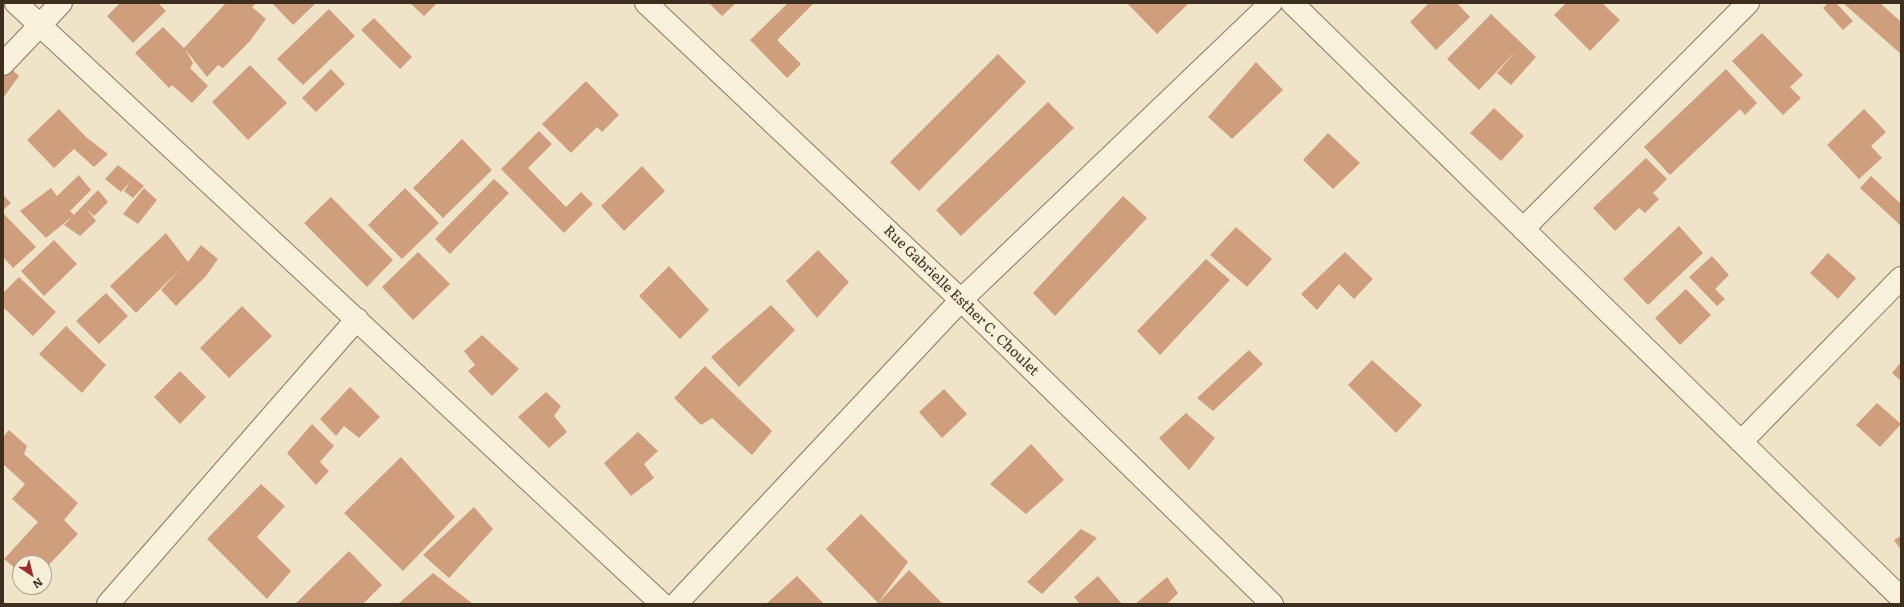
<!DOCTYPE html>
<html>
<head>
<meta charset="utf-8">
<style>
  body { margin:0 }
  #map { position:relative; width:1904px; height:607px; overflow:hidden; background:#f0e4c8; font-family:Literata,serif }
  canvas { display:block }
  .frame { position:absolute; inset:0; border:4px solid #3d2e20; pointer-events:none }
  .north { position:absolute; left:12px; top:555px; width:40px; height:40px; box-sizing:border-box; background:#f7eed8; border:1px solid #ada18e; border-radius:50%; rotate:145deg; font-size:11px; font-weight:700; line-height:16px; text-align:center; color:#3d2e20 }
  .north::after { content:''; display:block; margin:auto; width:14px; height:18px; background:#9e2a2b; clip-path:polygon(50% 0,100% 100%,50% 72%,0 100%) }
</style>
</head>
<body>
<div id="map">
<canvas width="1904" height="607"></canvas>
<div class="frame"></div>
<div class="north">N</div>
</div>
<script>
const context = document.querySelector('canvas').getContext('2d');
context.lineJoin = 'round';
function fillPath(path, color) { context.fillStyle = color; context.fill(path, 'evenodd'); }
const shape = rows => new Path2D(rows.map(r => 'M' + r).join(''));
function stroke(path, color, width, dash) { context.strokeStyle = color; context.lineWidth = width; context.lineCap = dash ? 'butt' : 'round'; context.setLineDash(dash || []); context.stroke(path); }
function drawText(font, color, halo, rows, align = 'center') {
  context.font = font + ' Literata,serif'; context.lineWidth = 3.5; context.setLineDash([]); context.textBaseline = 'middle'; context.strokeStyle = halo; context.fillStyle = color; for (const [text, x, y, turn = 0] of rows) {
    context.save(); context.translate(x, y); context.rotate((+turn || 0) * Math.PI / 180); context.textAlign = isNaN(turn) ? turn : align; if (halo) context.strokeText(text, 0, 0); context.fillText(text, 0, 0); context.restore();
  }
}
fillPath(shape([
  [120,3,158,3,166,11,133,43,107,16],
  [226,3,256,3,252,7,266,19,250,41,223,68,218,65,207,77,185,49,193,63,190,68,208,86,192,103,172,85,169,88,135,53,163,27,184,48],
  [272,3,316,3,293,25],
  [410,3,437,3,424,16],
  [709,3,736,3,722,16],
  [788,3,814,3,777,40,801,64,787,78,750,40],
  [1127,3,1189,3,1157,34],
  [1429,3,1457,3,1470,17,1436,50,1410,22],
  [1566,3,1602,3,1620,20,1590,51,1554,15],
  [1828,3,1836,3,1853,21,1843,30,1823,8],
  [1843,3,1880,3,1901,22,1901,54],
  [329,9,355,36,303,85,277,59],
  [1491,14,1536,57,1511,85,1497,73,1516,51,1479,90,1447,59],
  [374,18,412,57,400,69,361,30],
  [1762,33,1803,75,1790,87,1801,98,1783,115,1732,61],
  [998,54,1026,82,919,191,890,162],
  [1256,62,1283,90,1232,139,1208,117],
  [7,65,19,76,3,98,3,70],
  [250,65,287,103,248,140,212,102],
  [331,69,345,84,316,112,302,98],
  [1726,69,1757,103,1745,115,1740,109,1670,175,1644,147],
  [586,81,619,115,602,132,597,127,571,153,542,124],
  [1048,102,1074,128,961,236,936,210],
  [1494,108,1524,136,1501,161,1470,133],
  [59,109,86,137,108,154,94,167,74,149,54,168,27,140],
  [1864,109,1886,132,1871,146,1882,158,1859,179,1827,145],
  [539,131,552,144,528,168,566,207,581,192,593,204,564,233,501,169],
  [1328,133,1360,163,1333,189,1303,160],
  [462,139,492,170,443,218,413,188],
  [1646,158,1667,179,1653,193,1659,199,1645,213,1639,208,1615,231,1593,208],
  [118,165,144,186,133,198,124,191,131,181,121,192,105,179],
  [642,166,665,191,624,231,601,206],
  [79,175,91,190,70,211,74,215,46,238,20,211,51,188,57,196],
  [1871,176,1901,204,1901,226,1860,188],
  [494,179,509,193,450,254,435,239],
  [144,188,157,200,138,224,123,214],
  [405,188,439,223,402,259,368,225],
  [98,190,108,202,94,216,86,208,96,221,80,236,64,225],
  [3,195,11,203,3,210],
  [1123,196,1147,218,1055,316,1033,293],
  [331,197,393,260,367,287,304,223],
  [3,213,36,247,13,268,3,257],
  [1679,226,1703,253,1648,305,1623,279],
  [1236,227,1272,259,1247,287,1210,255],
  [166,233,188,262,201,245,218,259,206,276,176,306,161,290,179,270,136,313,110,286],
  [54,240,77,264,44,296,21,271],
  [818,250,849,282,817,318,786,281],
  [418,252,450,284,413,320,382,287],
  [1345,252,1373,279,1354,299,1339,284,1317,310,1301,294],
  [1828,253,1856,278,1838,299,1810,273],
  [1712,256,1729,275,1715,289,1725,299,1717,306,1689,277],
  [1206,259,1230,280,1160,355,1137,331],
  [669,266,709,310,680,339,639,296],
  [19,277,56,312,33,336,3,307,3,293],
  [1686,289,1711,315,1680,345,1655,318],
  [106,293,128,316,99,344,76,321],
  [771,305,795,330,739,387,711,357],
  [242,306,272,336,229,378,200,348],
  [66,326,106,365,82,393,39,354],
  [482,335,519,369,492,396,468,371,475,365,464,351],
  [1249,350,1263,364,1213,411,1197,398],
  [1372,360,1422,405,1396,433,1348,385],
  [1901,362,1901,381,1892,373],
  [705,366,772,431,752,455,712,418,701,425,674,398],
  [180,371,206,397,180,424,154,397],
  [350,387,380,417,359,438,344,426,336,436,320,419],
  [944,389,967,414,942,438,919,412],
  [546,392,561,406,554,416,567,432,549,448,518,417],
  [1877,403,1901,424,1880,447,1856,425],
  [1186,413,1215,438,1189,470,1159,438],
  [312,424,334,446,320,462,329,471,316,485,287,453],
  [9,430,27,446,24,454,78,503,64,520,78,534,44,570,44,563,20,563,20,572,4,559,38,522,12,499,25,484,3,464,3,437],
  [638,432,658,451,644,464,654,478,631,496,604,463],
  [1031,444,1064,480,1026,514,990,484],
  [401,457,455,517,403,571,344,513],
  [261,484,285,506,257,537,291,571,267,599,207,539],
  [474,507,493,529,449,578,423,555],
  [861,514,908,562,878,603,826,549],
  [1081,529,1097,538,1042,594,1027,582],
  [1901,536,1901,550,1894,540],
  [349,551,382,585,363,604,295,604],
  [909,570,943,604,877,604],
  [433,573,473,604,398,604],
  [797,576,824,604,766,604],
  [1098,576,1122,604,1080,604,1074,597],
  [1167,577,1178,593,1167,604,1135,604]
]), '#cf9f7d');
const street = shape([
  [16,3,662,604],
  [646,3,961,300,1272,604],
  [1292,3,1901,598],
  [3,64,61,3],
  [1523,229,1748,3],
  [1741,442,1901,278],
  [108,604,357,319],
  [676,604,961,300,1271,3]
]);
stroke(street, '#8d765c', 24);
stroke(street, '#faf1dc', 22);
drawText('14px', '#3d2e20', '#f7eed8', [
  ["Rue Gabrielle Esther C. Choulet",961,301,44]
]);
</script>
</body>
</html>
